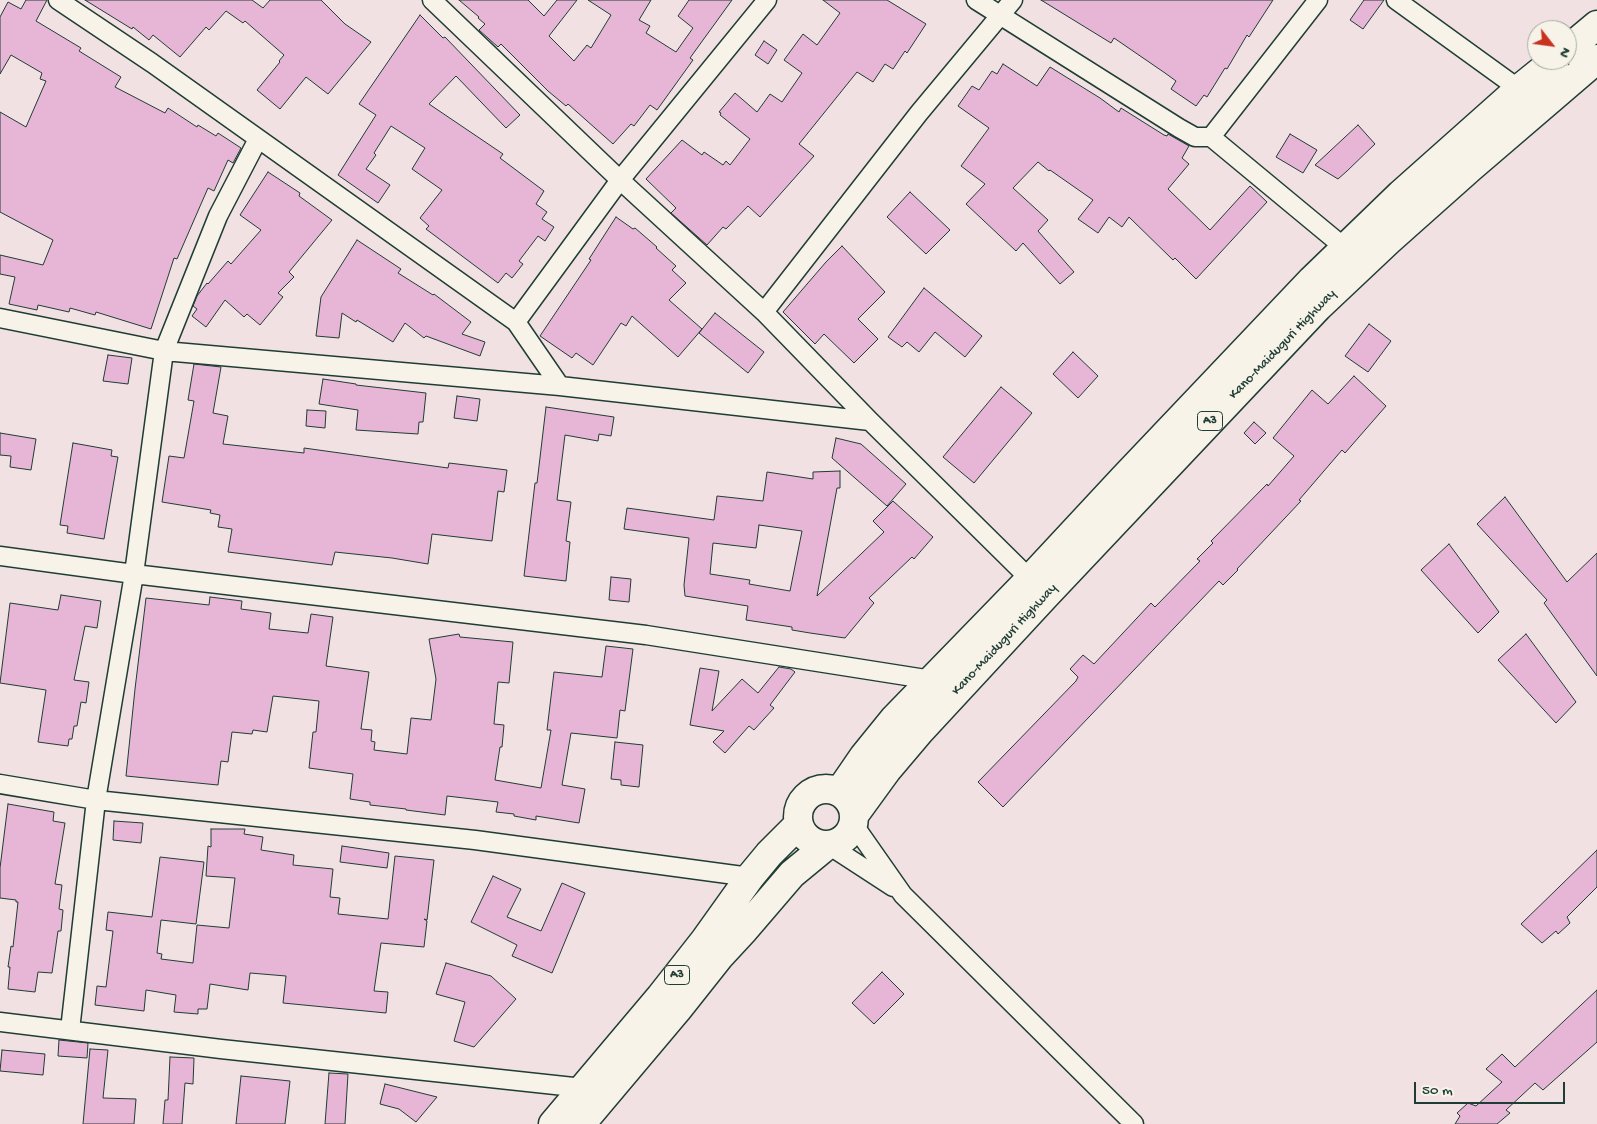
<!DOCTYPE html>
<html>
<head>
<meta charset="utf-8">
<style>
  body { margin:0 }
  #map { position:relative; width:1597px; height:1124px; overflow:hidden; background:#f2e1e3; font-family:"Gochi Hand",sans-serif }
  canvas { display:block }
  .north { position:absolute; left:1527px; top:20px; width:50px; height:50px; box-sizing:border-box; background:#f7f3e8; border:1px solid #a1aaa0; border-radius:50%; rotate:120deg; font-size:14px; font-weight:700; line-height:20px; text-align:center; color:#1f3d34 }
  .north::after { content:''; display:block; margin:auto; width:18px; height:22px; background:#c8321e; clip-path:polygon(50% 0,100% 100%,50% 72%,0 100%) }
  .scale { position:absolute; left:1414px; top:1082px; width:151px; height:22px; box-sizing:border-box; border:2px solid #1f3d34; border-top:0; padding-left:6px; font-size:15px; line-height:18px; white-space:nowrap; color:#1f3d34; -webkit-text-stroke:4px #f7f3e8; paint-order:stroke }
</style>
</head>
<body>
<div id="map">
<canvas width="1597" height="1124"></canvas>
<div class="north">N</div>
<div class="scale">50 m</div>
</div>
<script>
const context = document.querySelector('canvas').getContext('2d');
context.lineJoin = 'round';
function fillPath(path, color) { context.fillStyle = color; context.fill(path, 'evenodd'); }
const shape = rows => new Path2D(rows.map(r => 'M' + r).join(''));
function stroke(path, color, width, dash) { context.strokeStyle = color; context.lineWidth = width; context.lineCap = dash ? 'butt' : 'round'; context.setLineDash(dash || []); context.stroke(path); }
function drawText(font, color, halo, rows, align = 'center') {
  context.font = font + ' "Gochi Hand",sans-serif'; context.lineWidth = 4; context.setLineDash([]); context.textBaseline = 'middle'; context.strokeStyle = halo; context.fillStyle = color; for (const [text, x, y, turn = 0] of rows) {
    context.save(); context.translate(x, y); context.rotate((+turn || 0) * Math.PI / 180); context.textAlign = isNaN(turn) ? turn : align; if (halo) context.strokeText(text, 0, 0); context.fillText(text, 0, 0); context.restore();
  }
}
const building = shape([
  [26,0,47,0,36,21,81,48,79,51,121,77,115,87,165,113,168,108,197,127,198,125,216,136,218,133,241,148,233,163,228,160,214,191,208,188,177,259,174,258,151,329,96,312,95,315,70,308,69,312,38,305,37,310,9,304,15,277,0,274,0,255,43,265,53,240,0,212,0,112,26,127,46,81,40,79,42,73,11,55,0,74,0,17,8,2,21,9,26,0],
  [85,0,252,0,263,8,270,0,321,0,345,24,371,42,328,94,306,77,280,109,257,90,280,62,279,61,284,55,245,21,243,23,226,11,209,30,206,27,180,57,153,35,149,40,133,27,132,29,85,0],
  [459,0,528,0,544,16,557,0,577,0,549,36,574,61,587,45,591,48,611,15,588,0,651,0,639,20,650,26,646,33,676,52,693,28,678,16,689,0,732,0,690,58,693,60,657,110,650,105,634,126,631,124,613,144,568,104,566,106,548,91,501,44,498,47,479,30,485,24,478,18,479,17,459,0],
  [823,0,887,0,926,24,907,53,905,51,893,69,885,64,873,82,857,72,799,144,814,156,760,217,748,206,726,229,723,227,707,245,671,213,676,208,646,179,682,140,702,155,704,152,723,165,726,161,730,165,750,139,720,115,721,113,719,112,735,93,757,112,770,94,782,102,802,73,784,60,803,34,817,45,840,13,823,0],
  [1041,0,1273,0,1249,37,1247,35,1227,69,1225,68,1207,97,1204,95,1196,106,1171,89,1176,81,1165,73,1114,38,1111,43,1041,0],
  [1364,0,1384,0,1363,29,1350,20,1364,0],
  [420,15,443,38,445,37,520,115,506,128,456,76,429,104,503,154,500,158,544,191,536,204,547,212,542,219,554,227,545,241,538,236,519,261,523,264,512,278,506,273,498,283,426,229,429,226,420,218,442,190,412,169,425,148,391,126,374,153,376,155,366,169,390,185,378,203,338,175,376,115,359,104,420,15],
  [764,41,777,50,768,64,755,55,764,41],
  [1003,64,1037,86,1050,67,1100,98,1119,112,1121,108,1164,135,1167,136,1168,134,1189,146,1182,158,1189,164,1168,189,1210,230,1250,186,1267,202,1196,279,1175,258,1173,260,1129,217,1122,227,1109,217,1098,233,1078,219,1093,200,1050,170,1049,171,1038,162,1013,188,1048,220,1038,231,1074,272,1060,284,1023,243,1016,251,966,204,985,184,961,166,989,128,958,106,972,86,979,90,992,71,997,74,1003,64],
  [1358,125,1375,144,1347,171,1338,179,1315,165,1358,125],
  [1290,134,1317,150,1303,173,1276,157,1290,134],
  [268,172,300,193,299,196,332,220,289,272,294,277,278,293,283,297,260,325,247,314,244,317,225,300,206,327,192,316,197,309,193,306,197,296,207,283,208,284,228,261,231,264,261,230,240,215,268,172],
  [910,192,950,230,926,254,887,217,910,192],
  [616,217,633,229,635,228,657,247,656,248,676,266,672,270,686,283,669,300,702,329,678,357,632,316,626,326,621,323,593,365,576,353,572,358,540,336,591,260,589,259,616,217],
  [357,240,401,269,398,273,433,295,434,294,471,322,462,334,485,342,480,356,426,336,424,338,405,323,393,342,357,320,356,322,342,313,339,338,316,336,321,297,357,240],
  [842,246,885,292,858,319,878,339,854,363,824,334,815,344,783,312,826,262,842,246],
  [924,288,982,336,965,357,935,332,919,352,907,342,902,347,888,337,924,288],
  [715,313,764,352,748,373,699,333,715,313],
  [1369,324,1391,341,1368,372,1345,356,1369,324],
  [1073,352,1098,376,1078,398,1053,374,1073,352],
  [108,355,132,358,128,384,103,381,108,355],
  [194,364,221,367,213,413,228,416,223,444,304,453,304,448,448,468,449,463,507,470,504,492,498,491,492,541,432,534,428,564,392,558,335,552,332,565,228,552,232,529,218,527,220,515,210,513,211,510,162,502,169,456,184,458,194,401,188,400,194,364],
  [1354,376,1386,406,1345,453,1342,450,1299,500,1301,501,1237,569,1238,570,1223,585,1219,581,1003,807,978,782,1076,681,1078,677,1070,669,1083,655,1094,664,1151,603,1155,607,1200,561,1197,559,1213,543,1211,541,1267,484,1268,486,1294,456,1273,438,1312,390,1328,404,1354,376],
  [323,379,356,384,356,385,426,393,423,422,419,422,418,434,356,430,358,410,319,404,323,379],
  [1001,387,1032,413,974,483,943,457,1001,387],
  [457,396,480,399,477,421,454,418,457,396],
  [546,407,614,417,611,436,599,434,598,441,565,435,557,500,571,502,566,541,570,542,566,581,524,576,535,483,537,483,546,407],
  [307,410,326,411,325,428,306,426,307,410],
  [1254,422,1266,433,1255,444,1244,433,1254,422],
  [0,433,36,439,31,470,10,467,11,456,0,455,0,433],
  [836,438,861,444,906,484,887,506,832,458,836,438],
  [73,443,112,450,111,456,118,457,104,539,67,533,68,526,60,525,73,443],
  [840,471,840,488,837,488,817,596,884,532,873,521,893,501,933,537,914,559,912,557,869,598,874,603,845,638,810,633,792,630,792,627,746,620,748,606,685,596,684,585,689,538,624,529,627,508,714,520,717,496,763,501,767,472,813,479,813,472,840,471],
  [759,525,802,531,790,591,749,584,750,580,710,574,713,543,756,548,759,525],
  [1505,497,1567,582,1597,553,1597,676,1544,603,1547,600,1477,524,1505,497],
  [1449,544,1499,612,1478,633,1421,570,1449,544],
  [611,577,631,579,629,602,609,600,611,577],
  [61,595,101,601,97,628,85,626,74,680,89,682,86,703,81,702,77,726,74,726,72,739,69,739,68,746,38,742,46,690,0,683,10,603,58,610,61,595],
  [210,597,242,601,241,609,271,613,269,629,308,633,311,614,333,617,326,666,369,672,361,729,372,730,371,741,375,742,374,750,407,754,411,718,431,720,436,679,429,639,459,634,460,637,513,642,509,683,498,682,494,724,504,725,502,747,500,747,495,780,541,788,551,730,547,730,554,672,602,677,606,646,633,649,625,711,620,710,617,738,571,733,562,785,585,789,579,823,536,816,536,820,514,816,514,814,496,812,498,802,447,796,445,815,406,810,406,809,370,805,370,802,350,799,353,774,309,768,313,732,316,732,319,701,273,696,267,732,253,730,252,734,232,732,228,762,221,761,218,785,126,776,135,689,146,598,209,605,210,597],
  [1526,634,1576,702,1556,723,1498,660,1526,634],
  [779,667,791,669,795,672,770,705,774,708,754,730,749,726,725,753,713,742,724,731,690,725,700,668,719,671,712,711,742,679,758,693,779,667],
  [615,742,643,745,639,787,621,785,621,780,611,779,615,742],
  [8,804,54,812,53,821,65,823,55,884,62,885,59,909,63,910,61,931,58,931,52,973,38,972,35,992,8,989,10,967,8,967,11,946,13,947,18,902,16,902,16,900,0,898,0,868,8,804],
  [114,821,143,823,141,843,113,840,114,821],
  [211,829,245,829,244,834,263,837,261,850,294,855,293,865,333,869,330,897,340,898,338,914,388,919,395,856,434,860,427,920,424,919,427,921,424,947,381,943,374,991,388,992,386,1013,283,1003,286,976,250,973,248,990,210,984,207,1009,198,1009,198,1014,174,1012,176,995,146,990,144,1011,95,1005,97,986,106,987,113,931,106,930,108,912,152,917,160,857,204,862,196,924,161,920,157,953,162,954,161,959,193,963,197,925,229,928,235,878,206,876,208,846,211,847,211,829],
  [342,846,389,853,387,868,340,862,342,846],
  [1597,850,1597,887,1567,917,1570,923,1558,934,1556,931,1542,943,1521,924,1597,850],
  [493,876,521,889,507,917,541,931,562,883,585,893,552,973,512,956,517,945,471,922,493,876],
  [446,963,491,976,516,999,474,1047,454,1041,465,1002,436,994,446,963],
  [882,972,904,994,874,1024,852,1003,882,972],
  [1597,990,1597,1042,1543,1090,1535,1083,1506,1110,1510,1113,1497,1124,1455,1124,1460,1116,1457,1113,1468,1103,1476,1106,1502,1082,1486,1069,1502,1054,1515,1067,1597,990],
  [59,1040,88,1043,87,1058,58,1056,59,1040],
  [90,1049,108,1050,103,1098,136,1099,134,1124,83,1124,90,1049],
  [2,1050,45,1054,43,1075,0,1071,2,1050],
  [170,1057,194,1058,193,1084,185,1083,182,1124,163,1124,165,1100,168,1100,170,1057],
  [329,1073,348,1074,345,1124,325,1124,329,1073],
  [241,1076,290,1081,285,1124,236,1124,241,1076],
  [385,1084,437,1097,416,1122,399,1109,380,1104,385,1084]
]);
fillPath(building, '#e7b6d6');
stroke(building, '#1f3d34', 1);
const minor = shape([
  [58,0,152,63,516,322,560,386],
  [432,0,620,180,764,312,870,421,1030,579],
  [976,0,1179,128,1195,137,1211,137,1345,248],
  [1396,0,1519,89],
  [1211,137,1318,0],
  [764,312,919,113,1013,0],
  [0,318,164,351,560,386,870,421],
  [516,322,620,180,767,0],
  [0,556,134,574,646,635,932,680],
  [0,784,96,800,475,840,750,877],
  [854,825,903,895,1134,1124],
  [830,846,893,887],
  [0,1022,221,1049,583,1088],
  [70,1030,96,800,134,574,164,351,218,216,258,139]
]);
const trunk = shape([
  [1567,50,1597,25],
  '798 817a28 28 0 1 1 56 0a28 28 0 1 1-56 0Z',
  [840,791,864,756,894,719,1030,579,1123,479,1312,280,1401,194,1519,89,1555,60],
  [855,814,887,770,920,731,1045,596,1318,307,1388,241,1470,168,1597,59],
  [553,1124,661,996,705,940,750,877,769,854,798,825],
  [581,1124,677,1010,719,957,744,930,792,874,826,846]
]);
stroke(minor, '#1f3d34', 21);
stroke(trunk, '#1f3d34', 31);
stroke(minor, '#f7f3e8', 18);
stroke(trunk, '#f7f3e8', 28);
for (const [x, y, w] of [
  [1210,421,25],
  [677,975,25]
]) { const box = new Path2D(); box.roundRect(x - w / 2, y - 9.5, w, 19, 4); context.fillStyle = '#f7f3e8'; context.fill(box); stroke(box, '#1f3d34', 1); }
drawText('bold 12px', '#1f3d34', null, [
  ["A3",1210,421],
  ["A3",677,975]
]);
drawText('14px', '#1f3d34', '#f7f3e8', [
  ["Kano-Maiduguri Highway",1283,345,-46],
  ["Kano-Maiduguri Highway",1005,640,-47]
]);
</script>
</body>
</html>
